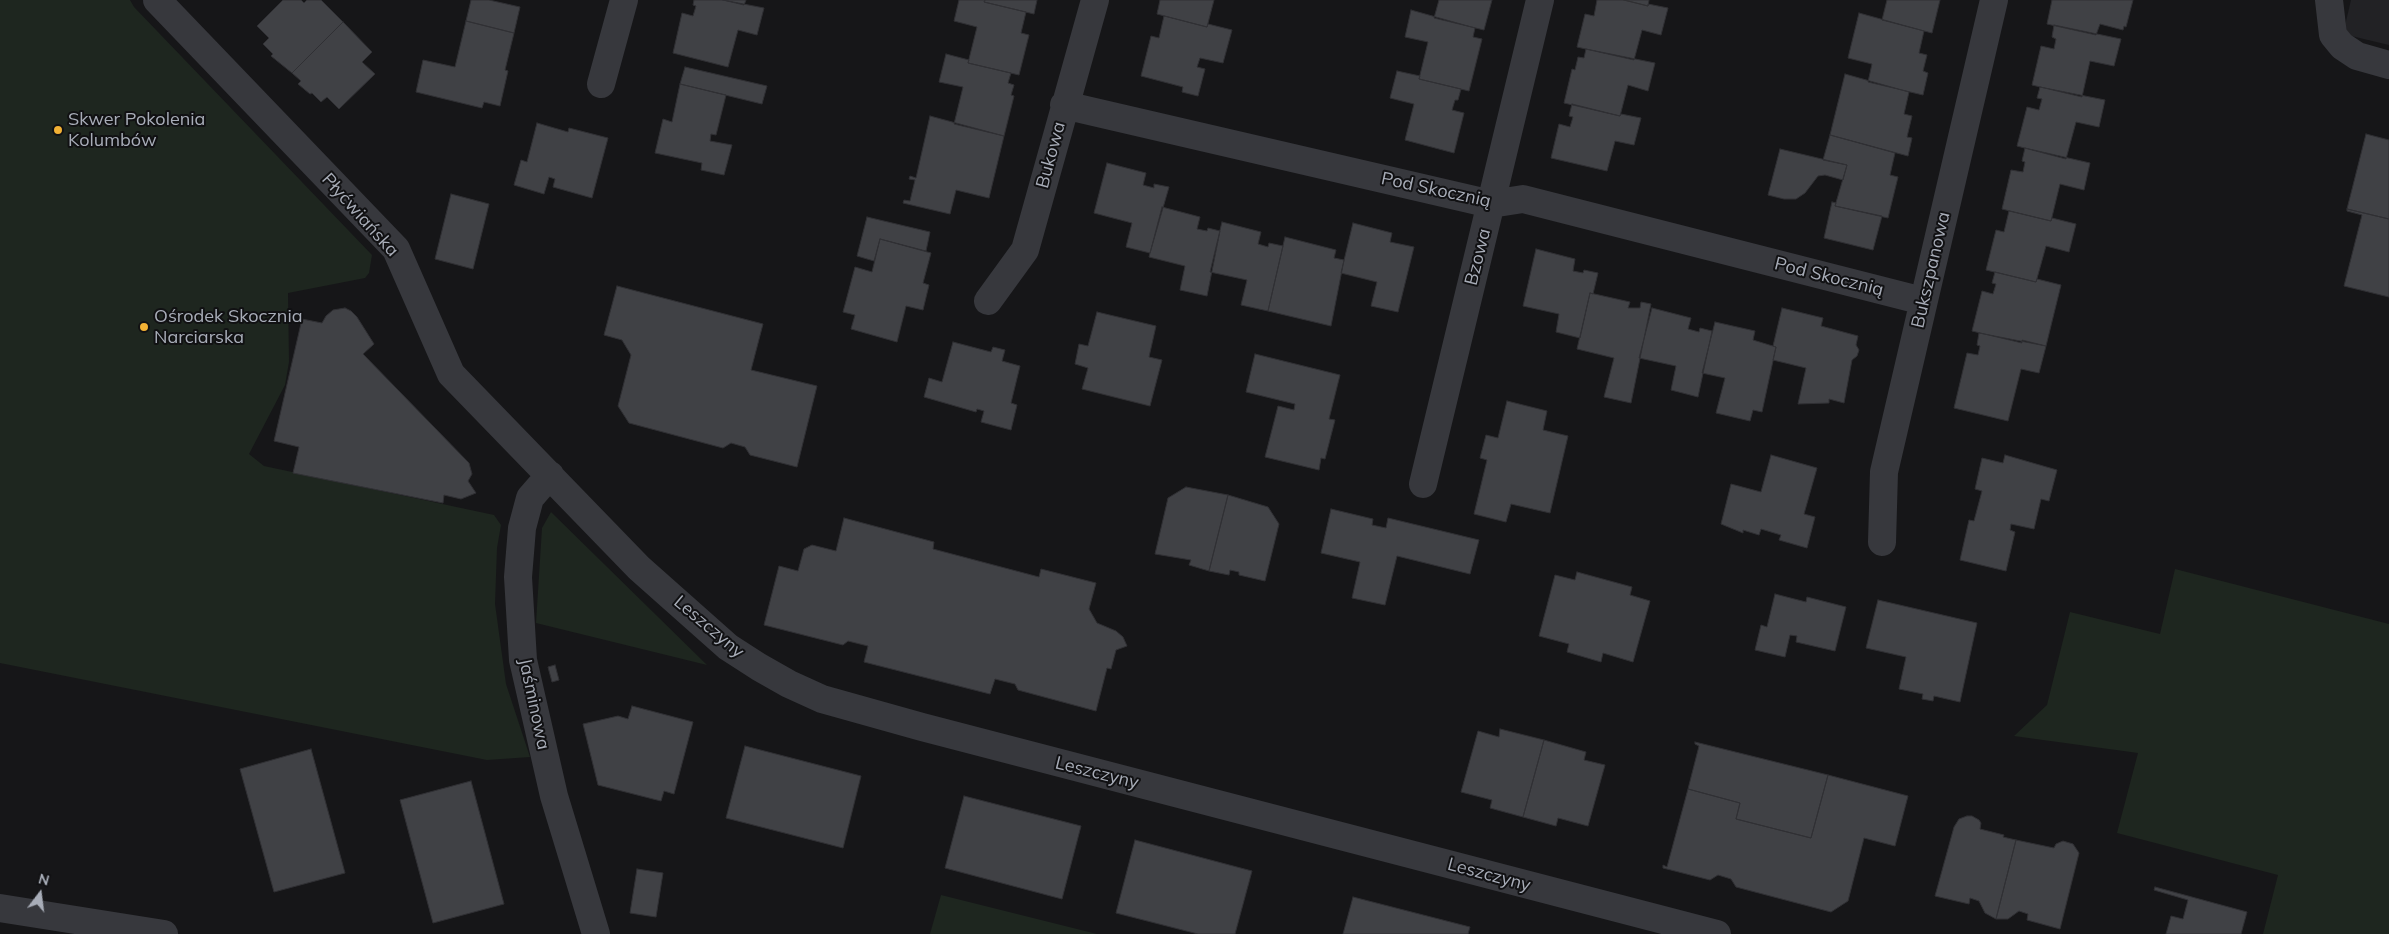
<!DOCTYPE html>
<html>
<head>
<meta charset="utf-8">
<style>
  body { margin:0 }
  #map { position:relative; width:2389px; height:934px; overflow:hidden; background:#161618; font-family:Mulish,sans-serif }
  canvas { display:block }
  .north { position:absolute; left:15px; top:869px; width:50px; height:50px; -webkit-text-stroke:4px #111113; paint-order:stroke; rotate:15deg; font-size:14px; font-weight:700; line-height:20px; text-align:center; color:#a8adb8 }
  .north::after { content:''; display:block; margin:auto; width:18px; height:22px; background:#a8adb8; clip-path:polygon(50% 0,100% 100%,50% 72%,0 100%) }
</style>
</head>
<body>
<div id="map">
<canvas width="2389" height="934"></canvas>
<div class="north">N</div>
</div>
<script>
const context = document.querySelector('canvas').getContext('2d');
context.lineJoin = 'round';
function fillPath(path, color) { context.fillStyle = color; context.fill(path, 'evenodd'); }
const shape = rows => new Path2D(rows.map(r => 'M' + r).join(''));
function stroke(path, color, width, dash) { context.strokeStyle = color; context.lineWidth = width; context.lineCap = dash ? 'butt' : 'round'; context.setLineDash(dash || []); context.stroke(path); }
function drawText(font, color, halo, rows, align = 'center') {
  context.font = font + ' Mulish,sans-serif'; context.lineWidth = 4; context.setLineDash([]); context.textBaseline = 'middle'; context.strokeStyle = halo; context.fillStyle = color; for (const [text, x, y, turn = 0] of rows) {
    context.save(); context.translate(x, y); context.rotate((+turn || 0) * Math.PI / 180); context.textAlign = isNaN(turn) ? turn : align; if (halo) context.strokeText(text, 0, 0); context.fillText(text, 0, 0); context.restore();
  }
}
fillPath(shape([
  [2351,0,2389,0,2389,45,2343,34]
]), '#222225');
fillPath(shape([
  [0,0,130,0,134,7,372,255,369,273,365,278,288,293,289,362,285,385,249,454,264,466,494,515,501,525,497,548,495,604,506,684,530,757,487,760,0,663],
  [551,512,707,665,536,623,542,528],
  [2175,569,2389,624,2389,934,2263,934,2278,875,2117,833,2138,753,2014,736,2047,705,2070,612,2160,634],
  [941,895,1097,934,930,934]
]), '#1e261f');
const building = shape([
  [283,0,301,0,304,3,307,0,321,0,343,22,292,73,271,56,273,54,263,44,269,38,257,26,283,0],
  [471,0,489,0,520,7,514,33,466,21,471,0],
  [694,0,723,0,764,8,757,35,738,30,728,67,673,53,682,13,693,16,696,6,693,5,694,0],
  [723,0,746,0,744,5,723,0],
  [959,0,985,0,984,2,1026,12,1021,33,1029,35,1019,75,968,63,977,27,954,21,959,0],
  [985,0,1037,0,1034,14,984,2,985,0],
  [1160,0,1214,0,1207,27,1157,14,1160,0],
  [1439,0,1492,0,1484,30,1434,18,1439,0],
  [1597,0,1624,0,1648,6,1648,4,1668,8,1661,35,1642,30,1634,60,1577,47,1585,14,1594,16,1597,0],
  [1624,0,1649,0,1648,6,1624,0],
  [1887,0,1940,0,1932,33,1882,20,1887,0],
  [2052,0,2133,0,2126,27,2124,26,2123,30,2100,24,2096,35,2047,24,2052,0],
  [1411,10,1475,28,1473,37,1482,39,1469,91,1419,79,1428,42,1405,37,1411,10],
  [1859,13,1924,31,1919,53,1927,55,1923,71,1928,73,1923,95,1868,82,1872,64,1848,58,1859,13],
  [1164,16,1207,27,1208,24,1232,30,1223,63,1200,58,1197,67,1205,69,1198,96,1182,92,1183,87,1141,76,1151,36,1159,38,1164,16],
  [466,21,514,33,505,70,508,71,500,106,484,102,482,108,416,92,423,60,455,67,466,21],
  [343,22,372,52,362,62,375,74,339,109,327,97,321,102,312,93,310,94,298,84,301,81,292,73,343,22],
  [2054,25,2121,39,2114,66,2090,61,2082,97,2032,85,2041,46,2054,49,2056,39,2052,37,2054,25],
  [1586,49,1655,63,1648,91,1628,85,1620,116,1564,103,1572,69,1575,70,1578,57,1584,58,1586,49],
  [946,54,969,60,968,63,1011,73,1008,83,1014,85,1011,95,1014,96,1004,136,954,124,963,87,939,82,946,54],
  [685,67,767,86,762,104,680,84,685,67],
  [1397,71,1420,76,1419,79,1461,89,1458,100,1455,100,1452,110,1464,113,1454,153,1405,140,1414,104,1390,98,1397,71],
  [1845,74,1909,92,1904,114,1912,116,1907,137,1912,138,1908,156,1830,135,1845,74],
  [680,84,726,95,716,135,711,134,710,141,732,145,724,175,701,170,702,163,655,153,663,119,672,122,680,84],
  [2040,87,2105,100,2099,127,2076,122,2066,159,2017,146,2027,107,2039,110,2042,99,2037,98,2040,87],
  [1572,104,1620,116,1621,114,1641,118,1634,145,1615,141,1607,171,1551,158,1559,124,1570,127,1573,117,1569,116,1572,104],
  [930,116,1004,136,989,198,956,190,950,214,903,203,904,200,910,201,915,180,909,179,910,176,916,178,930,116],
  [537,123,568,132,569,128,608,138,592,198,553,187,555,179,549,177,544,194,514,185,521,160,527,162,537,123],
  [2366,134,2389,140,2389,219,2347,209,2366,134],
  [1830,135,1895,153,1890,175,1898,177,1888,218,1835,206,1847,165,1823,160,1830,135],
  [2025,148,2090,163,2084,190,2060,184,2051,221,2002,209,2011,170,2023,172,2025,162,2022,161,2025,148],
  [1780,149,1847,165,1843,180,1825,175,1818,176,1805,193,1796,199,1784,199,1768,195,1780,149],
  [1107,163,1146,173,1143,185,1154,188,1154,184,1169,187,1150,253,1126,247,1132,223,1094,213,1107,163],
  [451,194,489,204,473,269,435,259,451,194],
  [1832,202,1836,203,1835,206,1882,216,1873,250,1824,238,1832,202],
  [1162,207,1200,217,1197,229,1207,231,1208,228,1220,231,1207,296,1180,290,1185,266,1149,257,1162,207],
  [2347,209,2389,219,2389,297,2344,286,2362,215,2347,211,2347,209],
  [2009,211,2051,221,2052,218,2076,224,2069,252,2046,246,2036,282,1986,270,1996,230,2004,232,2009,211],
  [867,217,930,232,926,251,880,239,874,261,857,256,867,217],
  [1222,222,1261,232,1258,244,1268,247,1269,243,1283,246,1268,311,1241,305,1247,280,1210,272,1222,222],
  [1353,223,1392,233,1390,242,1414,247,1398,312,1371,306,1377,282,1341,273,1353,223],
  [1285,237,1336,250,1334,258,1344,260,1331,326,1268,311,1285,237],
  [880,239,931,253,923,283,929,285,923,310,906,306,897,342,851,329,855,315,843,312,855,267,872,272,880,239],
  [1536,249,1575,259,1573,271,1583,273,1584,270,1598,273,1593,294,1590,293,1580,338,1556,332,1559,314,1523,306,1536,249],
  [1995,272,2036,282,2037,279,2061,285,2046,346,2022,340,2022,343,1972,331,1982,291,1993,294,1996,284,1992,283,1995,272],
  [617,286,763,324,751,370,817,386,797,467,750,455,745,447,731,443,723,448,629,423,618,406,631,355,622,340,604,335,617,286],
  [1590,293,1630,302,1628,308,1640,308,1641,302,1651,304,1631,403,1604,397,1614,358,1577,349,1590,293],
  [345,308,351,311,357,317,374,344,363,354,469,463,472,474,468,481,476,493,461,499,444,495,443,503,293,473,299,447,274,441,302,319,322,323,326,316,333,310,345,308],
  [1652,308,1691,318,1688,329,1699,332,1700,328,1712,331,1698,397,1671,390,1676,366,1639,358,1652,308],
  [1782,308,1823,318,1821,326,1858,336,1856,345,1859,350,1857,356,1852,360,1844,403,1829,399,1829,403,1798,404,1806,368,1773,360,1776,347,1773,346,1782,308],
  [1097,312,1156,326,1149,357,1162,360,1150,406,1082,389,1088,368,1075,364,1079,344,1088,346,1097,312],
  [1715,322,1755,331,1753,340,1776,347,1762,412,1753,410,1750,421,1716,413,1725,378,1702,373,1715,322],
  [1979,333,2046,346,2039,373,2021,369,2008,421,1954,408,1967,353,1978,355,1980,346,1977,345,1979,333],
  [953,342,991,352,993,347,1005,350,1002,361,1020,366,1011,403,1017,405,1011,430,981,422,984,411,977,409,976,412,924,397,929,378,942,382,953,342],
  [1255,354,1340,375,1329,419,1335,420,1325,459,1321,458,1319,470,1265,457,1278,406,1294,410,1295,404,1246,392,1255,354],
  [1507,401,1547,411,1543,430,1568,436,1550,513,1511,504,1506,522,1474,514,1487,460,1480,458,1486,435,1498,438,1507,401],
  [1771,455,1817,468,1804,514,1815,517,1807,548,1779,540,1781,535,1761,529,1759,535,1743,530,1743,533,1721,524,1731,484,1761,492,1771,455],
  [2005,455,2057,470,2049,501,2041,499,2034,529,2011,524,2010,530,2015,532,2006,571,1960,560,1969,520,1974,521,1982,491,1975,489,1982,458,2003,463,2005,455],
  [1186,487,1228,495,1209,571,1189,565,1191,560,1155,554,1168,498,1186,487],
  [1228,495,1268,507,1279,524,1265,581,1239,575,1239,572,1230,570,1229,575,1209,571,1228,495],
  [1331,509,1373,519,1372,525,1386,528,1388,518,1479,540,1470,574,1397,556,1385,605,1352,598,1360,562,1321,553,1331,509],
  [844,518,934,542,933,549,1039,577,1041,569,1096,583,1089,609,1097,623,1116,631,1123,637,1127,646,1116,650,1111,669,1107,668,1096,711,1018,690,1015,684,995,679,990,694,864,662,868,646,848,641,843,645,764,625,779,566,798,571,804,549,812,545,836,551,844,518],
  [1577,572,1632,587,1630,595,1650,601,1633,662,1603,653,1601,662,1567,652,1569,644,1539,636,1555,575,1575,580,1577,572],
  [1775,594,1806,602,1807,597,1846,607,1835,651,1796,642,1797,636,1790,635,1785,657,1755,650,1761,625,1767,627,1775,594],
  [1878,600,1977,623,1960,702,1934,696,1933,701,1922,699,1923,694,1899,689,1906,657,1866,648,1878,600],
  [555,665,559,680,552,682,548,667,555,665],
  [632,706,693,722,674,794,664,791,661,801,598,785,583,724,618,716,628,719,632,706],
  [1500,729,1544,740,1523,817,1490,808,1492,800,1461,792,1478,731,1499,737,1500,729],
  [1544,740,1586,752,1584,760,1605,765,1588,826,1558,818,1556,826,1523,817,1544,740],
  [1695,742,1828,775,1811,838,1736,819,1740,803,1688,789,1699,746,1695,744,1695,742],
  [745,746,861,776,843,848,726,818,745,746],
  [311,749,345,873,274,892,240,769,311,749],
  [1828,775,1908,796,1895,846,1864,838,1848,901,1831,912,1736,887,1731,879,1718,875,1710,880,1663,868,1663,865,1667,867,1688,789,1740,803,1736,819,1811,838,1828,775],
  [471,781,504,904,433,923,400,800,471,781],
  [964,796,1081,826,1062,899,945,868,964,796],
  [1967,816,1972,816,1979,820,1981,823,1980,829,2004,835,2003,837,2016,840,1996,919,1985,913,1979,901,1970,898,1969,904,1935,896,1954,827,1959,819,1967,816],
  [1135,840,1252,871,1235,934,1198,934,1116,913,1135,840],
  [2016,840,2054,848,2056,844,2063,841,2073,844,2079,853,2060,929,2027,920,2028,914,2019,911,2008,919,1996,919,2016,840],
  [637,869,663,873,656,917,630,913,637,869],
  [2155,887,2247,912,2241,934,2166,934,2171,916,2183,919,2188,900,2154,890,2155,887],
  [1353,897,1470,927,1468,934,1343,934,1353,897]
]);
fillPath(building, '#404145');
stroke(building, '#303034', 1);
stroke(shape([
  [157,0,396,249,451,374,639,568,728,647,759,667,789,684,822,699,922,727,1717,934],
  [2329,0,2333,35,2342,46,2357,56,2389,65],
  [601,84,624,0],
  [1064,105,1491,204,1523,199,1923,301],
  [988,301,1025,250,1095,0],
  [550,475,530,498,522,528,518,577,523,660,554,796,596,934],
  [1423,484,1540,0],
  [1882,542,1884,472,1994,0],
  [0,908,164,934]
]), '#37383d', 28);
for (const [x, y, r, color] of [
  [58,130,5,"#f2b134"],
  [144,327,5,"#f2b134"]
]) { const dot = new Path2D(); dot.arc(x, y, r, 0, 2 * Math.PI); context.fillStyle = color; context.fill(dot); stroke(dot, '#111113', 2); }
drawText('18px', '#a8adb8', '#111113', [
  ["Skwer Pokolenia",68,120],
  ["Kolumbów",68,141],
  ["Ośrodek Skocznia",154,317],
  ["Narciarska",154,338]
], 'left');
drawText('18px', '#a8adb8', '#111113', [
  ["Bukowa",1051,155,-75],
  ["Pod Skocznią",1436,190,12],
  ["Płyćwiańska",360,215,48],
  ["Bzowa",1478,257,-76],
  ["Bukszpanowa",1931,270,-77],
  ["Pod Skocznią",1829,277,14],
  ["Leszczyny",709,627,40],
  ["Jaśminowa",534,704,78],
  ["Leszczyny",1097,773,14],
  ["Leszczyny",1489,875,15]
]);
</script>
</body>
</html>
